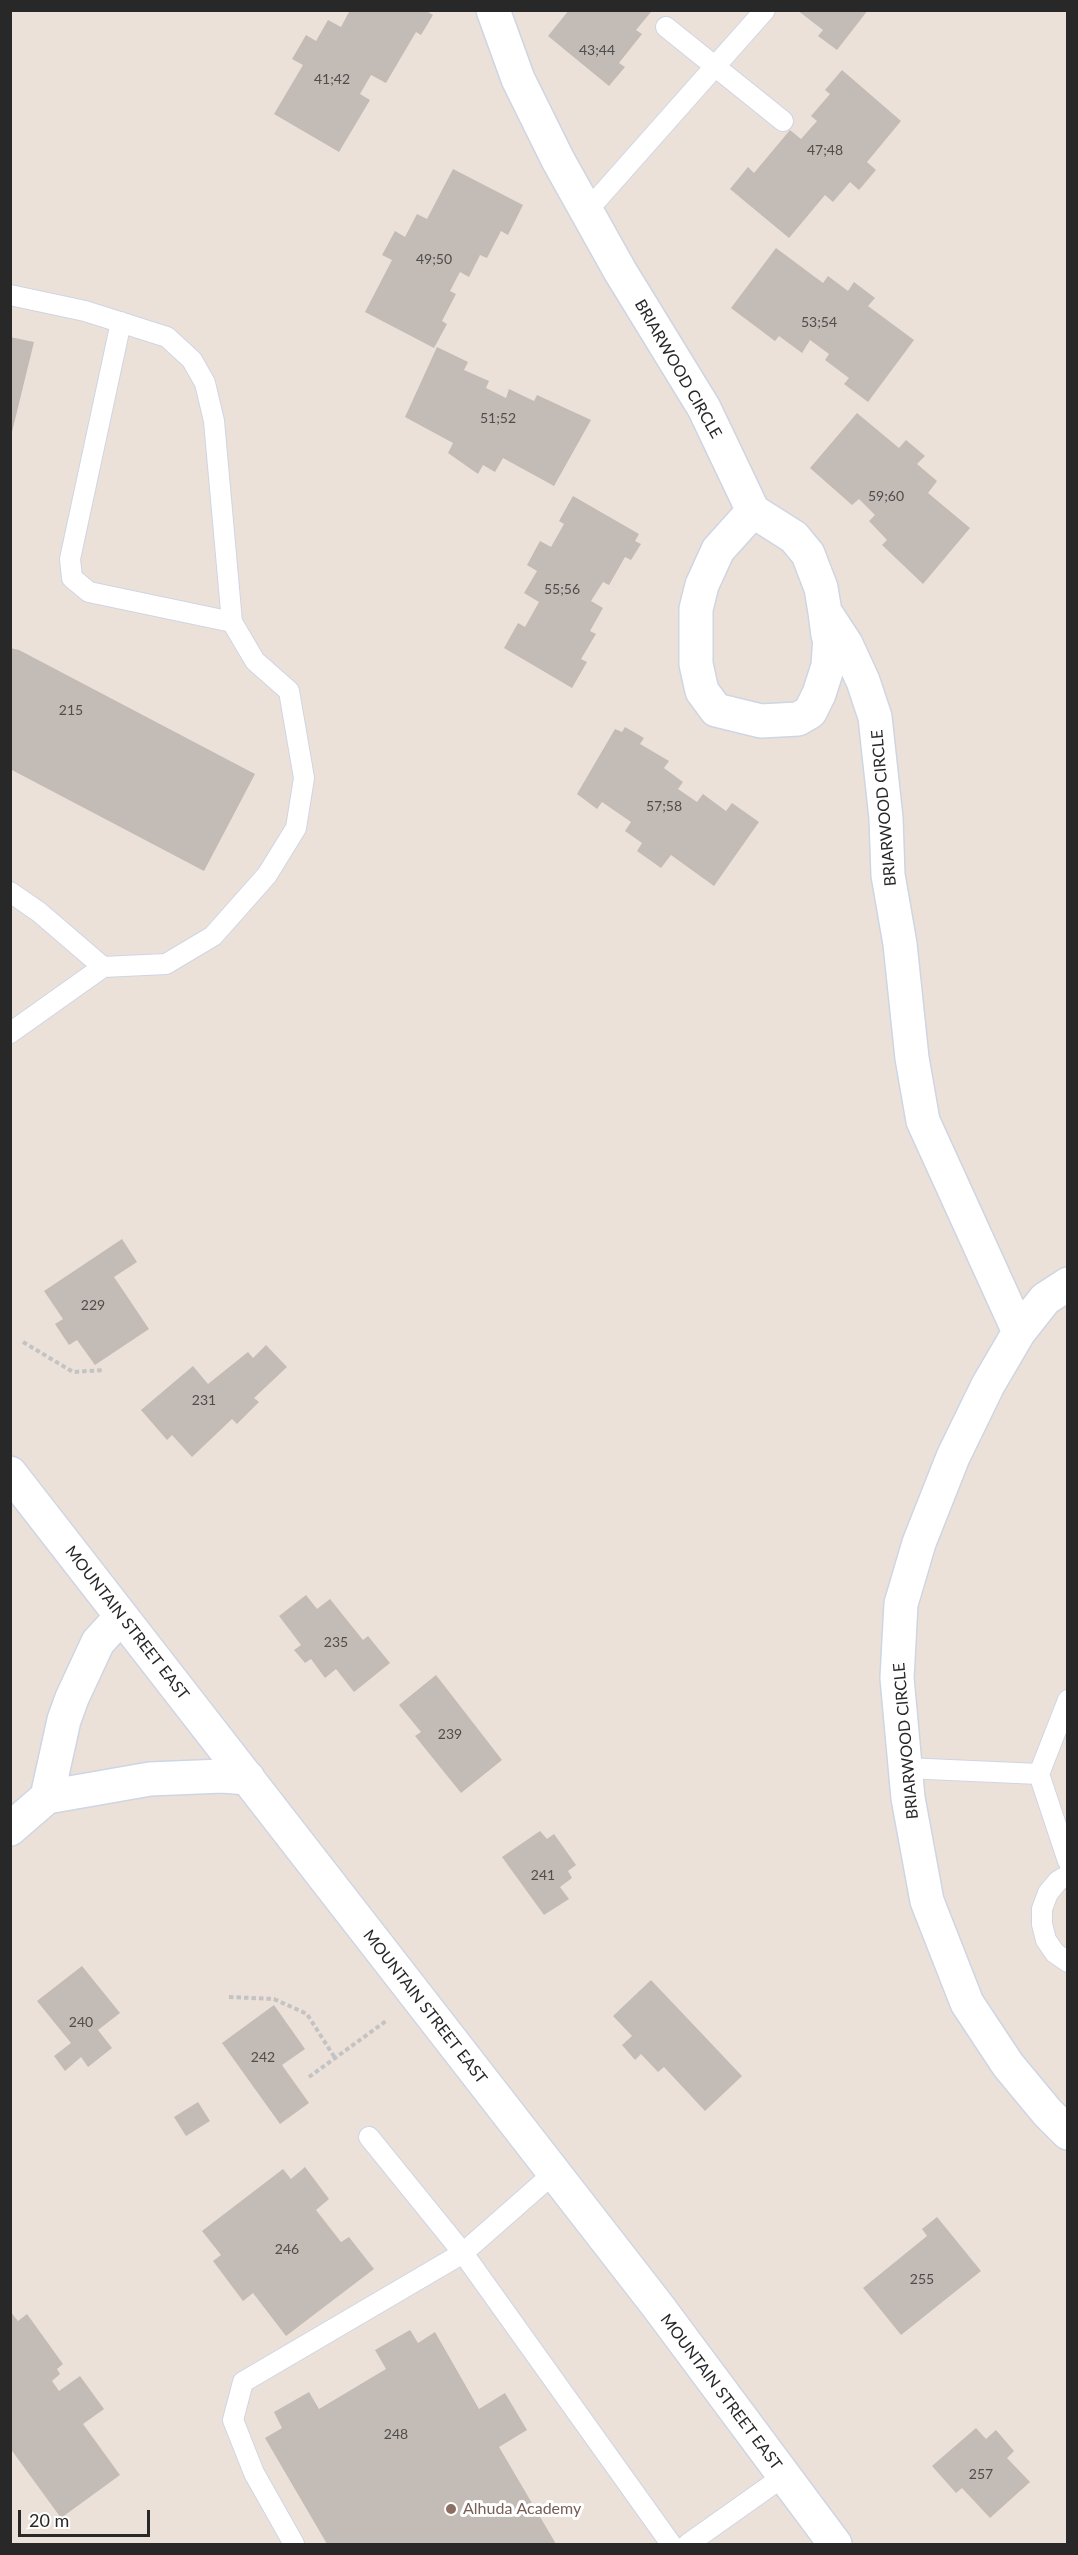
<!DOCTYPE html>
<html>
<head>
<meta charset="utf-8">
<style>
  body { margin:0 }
  #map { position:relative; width:1078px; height:2555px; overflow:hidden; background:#ece1d9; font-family:Lato,sans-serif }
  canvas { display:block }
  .frame { position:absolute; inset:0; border:12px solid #282828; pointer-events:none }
  .scale { position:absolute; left:18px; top:2510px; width:132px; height:27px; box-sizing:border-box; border:3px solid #282828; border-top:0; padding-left:8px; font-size:18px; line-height:21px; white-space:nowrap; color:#282828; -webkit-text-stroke:4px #fff; paint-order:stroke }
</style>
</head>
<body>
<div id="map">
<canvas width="1078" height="2555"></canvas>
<div class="frame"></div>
<div class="scale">20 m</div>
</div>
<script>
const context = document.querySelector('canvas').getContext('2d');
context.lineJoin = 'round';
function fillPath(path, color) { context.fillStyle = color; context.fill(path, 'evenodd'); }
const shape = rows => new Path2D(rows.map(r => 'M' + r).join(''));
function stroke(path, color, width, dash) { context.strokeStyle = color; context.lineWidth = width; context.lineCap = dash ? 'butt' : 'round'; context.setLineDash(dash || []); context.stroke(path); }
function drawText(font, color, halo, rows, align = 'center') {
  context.font = font + ' Lato,sans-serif'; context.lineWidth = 6; context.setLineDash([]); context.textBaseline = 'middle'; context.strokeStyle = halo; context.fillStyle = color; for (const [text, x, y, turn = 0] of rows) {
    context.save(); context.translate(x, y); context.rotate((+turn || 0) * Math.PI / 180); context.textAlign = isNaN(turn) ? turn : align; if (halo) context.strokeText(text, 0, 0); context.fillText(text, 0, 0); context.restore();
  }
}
fillPath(shape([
  [350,10,425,10,433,15,421,35,416,32,386,83,371,75,360,94,370,100,339,152,274,114,303,65,292,59,306,35,316,41,328,20,341,27],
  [569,10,651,12,636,30,642,34,619,63,625,67,609,86,548,36],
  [797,10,868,10,837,50,818,36,823,30],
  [842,70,901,121,867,162,876,170,859,190,850,182,833,202,825,195,789,238,730,189,748,167,754,173,790,130,801,139,817,121,811,116,830,94,825,90],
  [453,169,523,205,508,235,501,231,487,258,480,255,469,277,460,272,450,291,456,294,442,321,447,324,434,348,365,312,392,260,382,255,395,231,405,237,417,214,427,219],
  [776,248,823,283,828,276,848,291,854,282,875,298,868,306,914,340,868,402,844,384,849,378,825,360,829,354,810,340,802,353,779,336,775,341,731,308],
  [10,337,34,342,11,436,10,436],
  [437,347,468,362,464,370,489,381,486,388,506,398,509,389,534,401,537,395,591,420,554,486,503,458,495,472,483,465,478,474,448,453,453,443,405,417],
  [857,413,899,448,906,440,925,456,917,464,937,481,928,493,970,528,923,584,882,545,887,540,869,521,875,515,859,499,852,505,810,468],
  [573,496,639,534,635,541,641,544,631,560,625,557,609,585,603,582,591,601,603,608,590,631,596,634,581,659,587,662,572,688,504,648,518,623,525,627,539,602,524,593,537,571,527,565,540,541,551,547,564,524,559,521],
  [10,648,19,650,255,774,204,871,10,769],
  [625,727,644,738,640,744,669,761,664,768,683,782,678,789,697,802,703,794,726,811,732,803,759,822,714,886,671,855,661,868,637,851,642,843,625,831,631,822,602,802,597,809,577,794,615,729,622,732],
  [122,1239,137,1262,114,1277,149,1329,95,1365,77,1340,69,1345,55,1324,63,1319,44,1291],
  [266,1345,287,1367,254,1398,259,1402,237,1424,232,1419,192,1457,172,1435,167,1440,141,1410,193,1366,208,1384,248,1352,253,1358],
  [306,1595,317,1609,330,1599,363,1640,368,1636,390,1663,354,1692,336,1669,325,1678,311,1659,305,1663,294,1650,301,1645,279,1616],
  [436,1675,502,1760,461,1793,415,1736,421,1732,399,1705],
  [540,1831,547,1839,554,1834,576,1865,568,1871,572,1878,560,1887,569,1899,544,1915,502,1857],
  [82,1966,120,2013,98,2030,112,2048,88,2067,81,2057,65,2071,54,2056,71,2043,37,2001],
  [651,1980,742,2076,705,2111,664,2067,658,2072,641,2054,635,2060,622,2045,632,2036,613,2016],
  [274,2005,305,2049,282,2065,309,2103,280,2124,222,2043],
  [198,2102,210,2121,186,2136,174,2117],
  [305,2167,329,2199,316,2210,341,2242,349,2237,374,2269,286,2336,253,2293,243,2301,213,2261,221,2255,202,2231,283,2169,291,2179],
  [937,2217,981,2271,901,2335,863,2288,927,2236,922,2229],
  [10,2311,18,2321,27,2314,63,2364,57,2369,60,2374,52,2381,59,2391,80,2376,104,2409,83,2424,120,2475,61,2518,10,2448],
  [410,2330,418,2343,435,2332,479,2409,505,2393,527,2430,499,2447,556,2544,327,2544,265,2438,282,2428,274,2412,309,2392,319,2409,386,2369,375,2350],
  [976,2428,986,2439,996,2430,1014,2451,1007,2458,1030,2482,990,2518,962,2488,956,2493,932,2466]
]), '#c3bbb6');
const lane = shape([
  [666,27,783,121],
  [587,211,765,10],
  [10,295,85,311,167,337,192,360,205,383,214,421,232,622,255,661,289,691,304,778,296,828,267,875,213,936,166,964,103,967,10,1033],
  [121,322,70,559,72,578,89,592,232,622],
  [10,892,39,912,103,967],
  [905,1768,1039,1774,1068,1700],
  [1039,1774,1068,1861],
  [1068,1875,1058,1881,1048,1893,1042,1909,1042,1924,1046,1940,1055,1953,1068,1962],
  [369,2137,463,2253,671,2544],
  [294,2544,254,2473,233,2420,243,2382,463,2253,554,2173],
  [688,2544,784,2476]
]);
const street = shape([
  [493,10,518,79,558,160,620,271,704,408,753,511,718,550,702,585,696,609,696,664,702,691,716,710,761,721,798,719,810,712,819,694,828,666,830,636,828,635,825,612,846,644,863,681,875,717,886,818,888,875,900,944,912,1058,923,1121,1019,1332,1045,1299,1068,1284],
  [753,511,794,537,808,554,821,588,825,612],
  [1019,1332,988,1385,953,1457,919,1543,901,1604,897,1678,908,1798,927,1901,967,2003,1008,2065,1047,2112,1068,2133],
  [47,1797,64,1720,72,1698,98,1642,121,1617],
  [10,1829,47,1797,150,1779,222,1776,248,1778]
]);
const secondary = shape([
  [10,1473,657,2305,835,2544]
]);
stroke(lane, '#ced5e3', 22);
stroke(street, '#ced5e3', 36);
stroke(secondary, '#ced5e3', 36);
stroke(shape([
  [23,1342,73,1372,104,1370],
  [229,1997,274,1999,307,2014,335,2058],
  [309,2077,386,2021]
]), '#c3c3c3', 4, [4.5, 3]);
stroke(lane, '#fff', 20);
stroke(street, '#fff', 33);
stroke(secondary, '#fff', 33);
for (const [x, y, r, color] of [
  [451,2509,6,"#8d6e63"]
]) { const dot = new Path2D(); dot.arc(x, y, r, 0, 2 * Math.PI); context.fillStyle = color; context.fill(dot); stroke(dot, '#fff', 2); }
drawText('14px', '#4f4d4c', null, [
  ["43;44",597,50],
  ["41;42",332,79],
  ["47;48",825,150],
  ["49;50",434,259],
  ["53;54",819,322],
  ["51;52",498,418],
  ["59;60",886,496],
  ["55;56",562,589],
  ["215",71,710],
  ["57;58",664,806],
  ["229",93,1305],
  ["231",204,1400],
  ["235",336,1642],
  ["239",450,1734],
  ["241",543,1875],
  ["240",81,2022],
  ["242",263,2057],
  ["246",287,2249],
  ["255",922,2279],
  ["248",396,2434],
  ["257",981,2474]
]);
drawText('16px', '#282828', '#fff', [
  ["BRIARWOOD CIRCLE",678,369,60],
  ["BRIARWOOD CIRCLE",884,808,-95],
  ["MOUNTAIN STREET EAST",127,1623,52],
  ["BRIARWOOD CIRCLE",906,1741,-95],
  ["MOUNTAIN STREET EAST",425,2007,52],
  ["MOUNTAIN STREET EAST",721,2392,53]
]);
drawText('16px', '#785e54', '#fff', [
  ["Alhuda Academy",463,2509]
], 'left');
</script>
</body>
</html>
